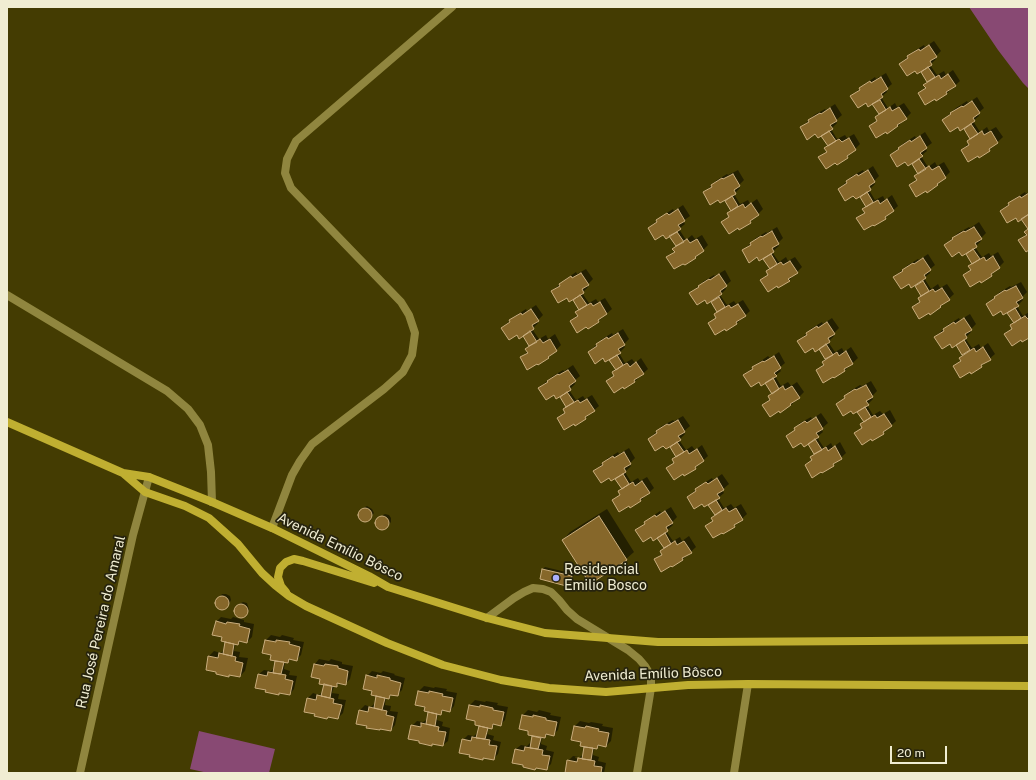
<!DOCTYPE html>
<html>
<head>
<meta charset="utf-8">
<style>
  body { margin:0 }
  #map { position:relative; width:1036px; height:780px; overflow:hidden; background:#443c02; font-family:"Public Sans",sans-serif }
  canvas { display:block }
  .frame { position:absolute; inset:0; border:8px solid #f0edd2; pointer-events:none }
  .scale { position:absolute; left:890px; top:746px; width:57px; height:18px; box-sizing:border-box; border:2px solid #f0edd2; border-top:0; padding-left:5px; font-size:12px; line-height:14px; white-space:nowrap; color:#f0edd2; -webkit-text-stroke:3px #26230e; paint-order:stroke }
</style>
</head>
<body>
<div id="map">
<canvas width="1036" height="780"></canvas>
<div class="frame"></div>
<div class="scale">20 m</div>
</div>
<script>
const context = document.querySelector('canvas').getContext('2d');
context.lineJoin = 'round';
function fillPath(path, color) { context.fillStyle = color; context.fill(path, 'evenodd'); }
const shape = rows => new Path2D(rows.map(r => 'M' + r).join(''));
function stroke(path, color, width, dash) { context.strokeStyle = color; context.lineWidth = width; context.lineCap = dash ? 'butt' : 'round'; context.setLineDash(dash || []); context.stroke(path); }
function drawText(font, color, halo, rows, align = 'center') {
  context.font = font + ' "Public Sans",sans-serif'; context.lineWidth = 3.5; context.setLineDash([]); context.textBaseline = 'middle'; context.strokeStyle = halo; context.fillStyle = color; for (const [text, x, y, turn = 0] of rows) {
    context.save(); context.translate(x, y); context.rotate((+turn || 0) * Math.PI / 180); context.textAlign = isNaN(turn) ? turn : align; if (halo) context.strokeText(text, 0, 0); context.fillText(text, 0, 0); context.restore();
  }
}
fillPath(shape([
  [969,7,1029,7,1029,89,1023,83,998,50],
  [199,731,275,749,269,773,208,773,190,769]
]), '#884973');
fillPath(shape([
  [934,41,941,51,935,57,936,59,930,65,937,75,944,71,946,75,953,70,960,81,947,93,936,100,935,98,919,93,926,87,925,85,928,82,921,71,900,64,914,51,924,45,925,47],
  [886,73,892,84,886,89,887,92,881,97,888,108,895,103,897,107,904,103,911,113,898,126,870,126,878,119,876,117,879,114,872,103,852,96,865,84,875,77,876,79],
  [977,97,984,108,978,113,979,116,973,121,980,132,987,127,989,131,996,127,1003,137,989,150,979,156,962,150,969,143,968,141,971,138,964,127,943,120,956,108,967,101,968,103],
  [835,104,842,115,835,121,837,123,831,129,837,139,845,135,847,138,854,134,860,144,847,157,820,157,827,151,829,145,822,134,801,128,814,115,825,109,826,110],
  [925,132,932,143,925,148,927,151,921,156,928,167,935,162,937,166,944,162,950,172,937,185,910,185,917,179,919,173,913,164,916,161,915,160,906,161,891,155,904,143,915,136,916,138],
  [873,166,879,176,873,182,875,184,869,190,875,200,883,196,885,200,892,195,898,206,885,218,858,219,865,212,867,206,864,194,854,194,839,189,852,176,863,170,864,172],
  [738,170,744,180,738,186,740,188,734,194,740,204,748,200,750,204,757,199,763,209,750,222,723,222,730,216,732,210,726,201,729,198,719,198,704,193,717,180,727,174,728,175],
  [1025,192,1026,194,1029,192,1029,249,1020,240,1027,234,1029,229,1022,218,1001,211,1014,199],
  [683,205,690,216,683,221,685,224,679,229,686,240,692,235,695,239,702,235,708,245,695,258,668,258,675,251,674,249,677,246,670,235,649,228,662,216,673,209,674,211],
  [979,222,986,233,980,239,981,241,975,247,982,257,989,253,991,256,998,252,1004,262,991,275,980,280,964,275,971,269,973,263,967,254,970,251,960,251,945,245,958,233,969,227,970,228],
  [777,227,783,238,777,244,779,246,772,252,779,262,786,257,788,261,795,257,802,267,789,280,779,286,761,280,769,274,767,271,770,268,764,257,743,251,756,238,766,232,767,233],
  [928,254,935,265,929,270,930,273,924,278,931,289,938,284,940,288,947,284,954,294,940,307,913,307,920,301,919,298,922,295,915,284,909,283,894,277,908,265,918,259,919,260],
  [586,269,593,279,587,285,588,287,582,293,589,303,596,299,598,302,605,298,612,309,598,321,571,321,578,315,580,309,573,298,552,291,566,279,576,272,577,274],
  [725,270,731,281,725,286,726,289,720,295,727,305,734,301,736,304,743,300,750,311,737,323,726,329,709,323,717,317,715,314,718,311,711,300,691,293,704,281,714,275,715,276],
  [1021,282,1027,292,1021,298,1023,300,1017,306,1023,316,1029,312,1029,336,1021,339,1005,334,1013,328,1011,325,1014,322,1008,313,1011,310,1001,310,987,304,1000,292,1010,286,1011,287],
  [536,305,543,315,537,321,538,323,532,329,539,339,546,335,548,339,555,334,561,345,548,358,521,358,528,351,527,349,530,346,523,335,502,328,515,316,526,309,527,311],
  [970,314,976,324,970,330,971,332,965,338,972,348,979,344,981,348,988,343,995,354,981,366,954,366,961,360,960,358,963,355,956,344,950,343,935,337,949,324,959,318,960,320],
  [832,318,839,328,833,334,834,336,828,342,835,352,842,348,844,352,851,347,858,358,845,370,817,371,824,364,823,362,826,359,819,348,813,347,799,341,812,328,822,322,823,324],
  [623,329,629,339,623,345,625,347,619,353,625,363,632,359,635,363,641,358,648,369,635,381,624,388,623,386,607,381,615,375,616,369,613,357,603,357,589,352,602,339,612,333,613,335],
  [779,352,785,363,779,368,781,371,775,376,781,386,788,382,791,386,797,382,804,392,791,405,780,411,763,405,771,398,769,396,772,393,766,382,759,381,745,375,758,363,768,356,770,358],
  [573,365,580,376,574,381,575,384,569,390,576,400,583,396,585,399,592,395,599,406,585,418,575,424,558,418,565,412,564,409,567,406,560,395,554,394,539,388,553,376,563,370,564,371],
  [871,381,877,391,871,397,873,399,867,405,873,415,880,411,883,414,890,410,896,421,883,433,872,438,856,433,863,427,865,421,860,412,866,408,865,406,851,409,837,404,846,397,850,391,860,385,862,386],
  [821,413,828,423,821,429,823,432,817,437,824,448,831,443,833,447,840,442,846,453,833,465,806,466,813,459,811,457,815,454,809,444,787,436,796,429,800,423,811,417,812,419],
  [683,416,690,426,683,432,685,434,679,440,686,450,692,446,695,450,702,445,708,456,695,468,668,468,685,452,684,451,676,456,670,446,649,439,662,426,673,420,674,421],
  [629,448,635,458,629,464,631,466,625,472,631,482,638,478,640,481,647,477,654,488,641,500,631,507,630,505,613,500,621,494,622,488,615,477,595,471,608,458,618,452,619,454],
  [722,474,729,484,722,490,724,493,718,498,724,508,731,504,734,508,741,504,747,514,734,526,707,527,714,520,712,518,716,515,713,502,703,503,688,497,701,485,712,478,713,480],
  [367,506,372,509,374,513,369,519,366,521,363,520,360,518,359,514,363,508],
  [671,507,677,517,671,523,673,525,666,531,673,541,680,537,682,541,689,536,696,547,683,559,655,560,663,553,661,551,664,548,657,537,637,530,641,526,641,528,650,522,645,522,650,518,660,511,661,513],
  [607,509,634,552,626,559,563,540,570,532],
  [385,514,389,515,391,518,391,522,386,528,380,528,377,526,377,522,383,515],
  [545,567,574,574,571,583,569,586,541,578,543,569],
  [222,594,226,594,230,596,231,600,229,604,227,606,221,609,217,606,216,602],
  [243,602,247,603,249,609,245,615,240,616,237,615,235,610,239,604],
  [221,617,231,619,233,617,244,620,244,622,254,624,252,637,247,642,242,640,238,644,235,644,234,651,240,652,239,657,248,658,245,671,240,676,230,674,229,676,218,671,207,669,209,656,214,651,221,653,225,649,227,642,223,637,216,622],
  [271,635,280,637,282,635,294,638,293,640,304,642,301,655,296,660,291,659,288,662,285,662,284,669,290,671,289,675,297,676,294,689,290,694,259,674,264,670,271,671,275,667,276,660,272,655,263,653,266,640],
  [319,659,329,661,331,659,342,662,342,664,353,666,350,679,345,684,340,683,336,686,334,686,332,693,339,694,338,699,346,700,343,713,338,718,316,713,308,698,313,693,319,695,323,691,325,684,321,679,312,677,315,664],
  [372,671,381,673,383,671,395,674,394,675,405,678,402,690,397,695,392,694,389,698,386,697,385,705,391,706,390,711,398,712,395,725,391,730,357,723,360,710,365,705,371,707,375,703,377,696,374,691,367,676],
  [424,686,434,688,435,687,447,689,446,691,457,693,454,706,450,711,444,710,441,713,438,713,437,720,443,722,442,726,450,728,448,741,443,745,433,743,431,745,412,726,417,721,423,722,428,719,429,711,426,706,419,691],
  [475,700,485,702,486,701,498,703,497,705,508,707,505,720,500,725,495,724,492,728,489,727,487,734,494,736,493,740,501,742,498,754,493,759,484,757,482,759,471,754,463,740,468,735,474,736,478,732,481,725,476,720,470,705],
  [528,710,537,712,539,710,551,713,550,715,561,717,558,730,554,734,548,734,545,737,542,737,541,744,547,746,546,750,554,752,551,764,546,769,516,749,521,745,527,746,531,742,534,735,530,730,520,728,523,715],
  [580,721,589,723,591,722,603,724,602,726,613,728,611,741,606,746,600,745,597,748,594,748,593,755,599,757,598,761,606,763,604,773,566,773,568,761,573,756,580,757,584,754,585,746,582,741,575,726],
  [576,756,583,758,583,760,575,758]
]), '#0007');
const building = shape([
  [929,45,937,57,930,61,932,65,917,74,915,71,907,76,899,64,908,58,907,56,919,49,920,51,929,45],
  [928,67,935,77,927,82,921,72,928,67],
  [948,74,956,86,946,92,947,94,936,101,935,99,925,105,918,93,926,88,923,85,939,75,941,79,948,74],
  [881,77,888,89,881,94,883,97,868,107,866,103,858,108,850,96,860,90,859,88,870,81,871,83,881,77],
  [880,100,886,110,879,114,872,104,880,100],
  [972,101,980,113,973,118,975,121,960,131,958,127,950,132,942,120,951,114,950,113,962,106,963,107,972,101],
  [890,107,892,111,899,107,907,119,897,125,898,126,887,134,886,132,876,138,869,126,877,121,875,117,890,107],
  [830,108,837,121,830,125,833,129,818,138,815,134,807,140,800,127,809,122,808,120,820,113,821,114,830,108],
  [971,124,978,134,970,139,964,129,971,124],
  [829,131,836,141,828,146,821,136,829,131],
  [982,131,984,135,991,131,998,143,989,149,990,151,979,158,978,156,968,162,961,150,969,145,967,141,982,131],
  [920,136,927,148,920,153,923,156,908,166,905,162,897,167,890,155,899,149,898,148,910,140,911,142,920,136],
  [849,138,856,150,847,156,848,158,837,165,835,163,826,169,818,157,827,152,824,148,839,139,842,142,849,138],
  [919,159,926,169,918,174,912,164,919,159],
  [929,166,932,170,939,166,946,178,937,184,938,185,927,193,926,191,916,197,909,185,917,180,914,176,929,166],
  [868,170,875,182,869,186,871,190,856,199,853,196,845,201,838,189,847,183,846,181,857,174,858,176,868,170],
  [733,174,740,186,734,190,736,194,720,203,718,200,710,205,703,192,712,187,711,185,722,178,723,179,733,174],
  [867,192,873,202,866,207,860,197,867,192],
  [1029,193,1029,214,1018,222,1016,218,1007,223,1000,211,1009,205,1008,203,1020,196,1021,198,1029,193],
  [732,196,738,206,731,211,725,201,732,196],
  [887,199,894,211,885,217,886,219,874,226,873,225,864,230,856,218,865,213,862,209,878,200,880,204,887,199],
  [751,203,759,215,750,221,751,223,739,230,738,228,729,234,721,222,729,217,727,213,743,204,745,208,751,203],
  [678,209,685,221,678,225,681,229,666,239,663,235,655,240,648,228,657,222,656,220,667,213,669,215,678,209],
  [1029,214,1029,229,1028,229,1021,219,1029,214],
  [974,227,982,239,975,243,977,247,962,256,959,252,952,257,944,245,953,239,952,238,964,231,965,232,974,227],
  [1028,229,1029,229,1029,250,1026,252,1018,240,1027,235,1024,232,1028,229],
  [772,231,779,244,772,248,774,252,759,261,757,257,749,263,742,250,751,245,750,243,761,236,762,237,772,231],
  [677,232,684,242,676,246,669,236,677,232],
  [687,239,690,243,697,239,704,251,695,257,696,258,685,265,683,264,674,269,666,257,675,252,672,249,687,239],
  [973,249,980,259,972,264,966,254,973,249],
  [771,254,777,264,770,269,763,259,771,254],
  [993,256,1000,268,991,274,992,276,981,283,980,281,970,287,963,275,971,270,968,266,984,257,986,261,993,256],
  [923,258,931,270,924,275,926,278,911,288,909,284,901,289,893,277,903,271,902,270,913,263,914,264,923,258],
  [790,261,798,273,788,279,790,281,778,288,777,286,768,292,760,280,768,275,766,271,781,262,783,265,790,261],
  [581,273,589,285,582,289,584,293,569,302,567,298,558,303,551,291,560,286,559,284,571,276,572,278,581,273],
  [719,274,727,286,720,291,722,294,707,304,705,300,697,305,689,293,699,287,698,286,709,279,710,280,719,274],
  [923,281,929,291,921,296,915,286,923,281],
  [1016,286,1023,298,1016,302,1019,306,1003,315,1001,311,993,316,986,304,995,298,994,297,1005,290,1006,291,1016,286],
  [942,288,950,300,940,306,941,307,930,315,929,313,919,319,912,307,920,302,918,298,933,289,935,292,942,288],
  [580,295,587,305,579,310,573,300,580,295],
  [719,297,725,307,717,312,711,302,719,297],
  [600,302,607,314,598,320,599,322,588,329,586,327,577,333,570,321,578,316,575,312,591,303,593,306,600,302],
  [738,304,746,316,736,322,737,324,726,331,725,329,715,335,708,323,716,318,714,314,729,305,731,308,738,304],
  [1015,308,1021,318,1014,323,1007,313,1015,308],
  [531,309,539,321,532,325,534,329,519,339,517,335,509,340,501,328,510,322,509,320,521,313,522,315,531,309],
  [1025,316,1028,319,1029,319,1029,338,1022,342,1021,340,1012,346,1004,334,1012,329,1010,325,1025,316],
  [964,318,972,330,965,334,967,338,952,348,950,344,942,349,934,337,944,331,943,329,954,322,955,324,964,318],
  [827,322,835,334,828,338,830,342,815,352,813,348,805,353,797,341,807,335,806,333,817,326,818,328,827,322],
  [530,331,537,342,529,346,523,336,530,331],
  [618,333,625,345,618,349,621,353,605,362,603,358,595,364,588,352,597,346,596,344,607,337,608,339,618,333],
  [540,339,543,343,550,339,557,351,548,357,549,358,538,365,537,364,527,370,520,357,528,353,525,349,540,339],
  [964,340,970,350,962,355,956,345,964,340],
  [826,344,833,355,825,359,819,349,826,344],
  [983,347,991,360,981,365,982,367,971,374,970,372,960,378,953,366,961,361,959,358,974,348,976,352,983,347],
  [846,351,853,364,844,369,845,371,834,378,833,377,823,383,816,370,824,365,822,362,837,352,839,356,846,351],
  [617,355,623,365,616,370,609,360,617,355],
  [774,356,781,368,774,373,777,376,761,386,759,382,751,387,743,375,753,369,752,367,763,361,764,362,774,356],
  [636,362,644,374,634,380,635,382,624,389,623,387,614,393,606,381,614,376,612,372,627,363,630,367,636,362],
  [568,370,576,381,569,386,571,390,556,399,554,395,546,400,538,388,548,382,547,381,558,374,559,375,568,370],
  [773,378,779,389,772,394,765,383,773,378],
  [866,385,873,397,866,401,869,405,853,414,851,411,843,416,836,404,845,398,844,396,855,389,856,390,866,385],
  [783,386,785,390,792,386,800,398,790,404,791,405,780,413,779,411,770,417,762,405,770,400,768,396,783,386],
  [567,392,574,402,566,407,560,397,567,392],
  [587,399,595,411,585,417,586,419,575,426,574,424,564,430,557,418,565,413,563,409,578,400,580,403,587,399],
  [865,407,871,417,864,422,857,412,865,407],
  [884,414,892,426,883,432,884,434,872,441,871,439,862,445,854,433,862,428,860,424,875,415,877,418,884,414],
  [816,417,823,429,816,433,819,437,804,447,801,443,793,448,786,436,795,430,794,428,805,421,807,423,816,417],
  [678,420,685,432,678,436,681,440,666,449,663,446,655,451,648,439,657,433,656,431,667,424,669,425,678,420],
  [815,439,822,450,814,454,808,444,815,439],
  [677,442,684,452,676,457,670,447,677,442],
  [835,446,842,459,833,464,834,466,822,473,821,472,812,478,805,465,812,460,810,457,826,447,828,451,835,446],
  [697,449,704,461,695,467,696,469,684,476,683,474,674,480,666,468,674,463,672,459,687,450,689,454,697,449],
  [624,452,631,464,624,468,626,472,611,481,609,478,601,483,593,471,603,465,602,463,613,456,614,458,624,452],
  [623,474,629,484,622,489,615,479,623,474],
  [717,478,724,490,717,494,720,498,704,507,702,504,694,509,687,497,696,491,695,489,706,482,708,484,717,478],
  [642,481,650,493,640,499,641,501,630,508,629,506,619,512,612,500,620,495,618,491,633,482,635,486,642,481],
  [716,500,722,510,715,515,708,505,716,500],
  [726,508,729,512,736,508,743,520,734,525,735,527,723,534,722,533,713,538,705,526,713,521,711,518,726,508],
  '358 515a7 7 0 1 1 14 0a7 7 0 1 1-14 0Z',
  [665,511,673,523,666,527,668,531,653,541,651,537,643,542,635,530,645,524,644,522,655,515,656,517,665,511],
  [599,516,627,560,590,584,562,540,599,516],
  '375 523a7 7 0 1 1 14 0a7 7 0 1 1-14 0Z',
  [665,533,671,544,664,548,657,538,665,533],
  [675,541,677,545,684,541,692,553,682,558,683,560,672,567,671,566,661,572,654,559,662,555,660,551,675,541],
  [542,569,572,576,570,587,540,579,542,569],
  '215 603a7 7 0 1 1 14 0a7 7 0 1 1-14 0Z',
  '234 611a7 7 0 1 1 14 0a7 7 0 1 1-14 0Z',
  [216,621,226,624,227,622,240,624,239,626,250,629,247,643,239,641,238,645,221,641,222,637,212,635,216,621],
  [265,640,276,642,276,640,290,642,289,644,300,647,297,661,289,659,288,663,270,660,271,655,262,653,265,640],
  [225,642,234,644,232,656,223,654,225,642],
  [219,653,236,657,235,661,243,663,240,677,229,675,229,677,216,674,216,672,206,670,208,656,218,658,219,653],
  [275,661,284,662,281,674,273,673,275,661],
  [314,664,324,666,325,664,338,666,338,668,348,671,346,685,337,683,337,687,319,684,320,679,311,677,314,664],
  [268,672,286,675,285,679,293,681,290,695,279,693,279,695,265,692,266,690,255,688,258,674,267,676,268,672],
  [366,675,377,678,377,675,390,678,390,680,401,683,398,696,390,695,389,699,371,695,372,691,363,689,366,675],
  [324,684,332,686,330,698,321,696,324,684],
  [418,691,429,693,429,691,443,694,442,696,453,698,450,712,442,710,441,715,424,711,425,707,415,705,418,691],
  [317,695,334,699,333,703,342,705,338,719,328,717,327,719,314,716,315,714,304,712,307,698,316,700,317,695],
  [376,696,385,698,382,710,374,708,376,696],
  [469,705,480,707,480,705,493,708,493,710,504,712,501,726,493,724,492,729,475,725,475,721,466,719,469,705],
  [369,707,387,711,386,715,394,717,391,731,380,729,380,730,366,728,367,726,356,724,359,710,368,712,369,707],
  [428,712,437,714,435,726,426,724,428,712],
  [522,715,533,717,533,715,546,718,546,720,557,722,554,736,546,734,545,738,528,735,528,731,519,729,522,715],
  [421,723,439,727,438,731,446,732,443,746,432,744,432,746,419,743,419,741,408,739,411,725,421,727,421,723],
  [479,726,488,728,485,739,476,738,479,726],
  [574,726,585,728,586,726,599,729,598,731,609,733,606,747,598,745,597,749,580,746,581,742,571,740,574,726],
  [532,736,541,738,538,749,530,748,532,736],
  [472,737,490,740,489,745,497,746,494,760,483,758,483,760,469,757,470,755,459,753,462,739,471,741,472,737],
  [525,747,543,750,542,755,550,756,547,770,536,768,535,770,523,767,523,765,512,763,515,749,524,751,525,747],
  [584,747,593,748,591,760,582,759,584,747],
  [578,758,595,761,594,766,602,767,601,773,565,773,567,760,577,762,578,758]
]);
fillPath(building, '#86672a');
stroke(building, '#c9ad7d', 1);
stroke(shape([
  [7,295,167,391,188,409,200,425,208,445,211,472,212,502],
  [272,528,292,475,300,461,312,444,384,389,403,372,412,355,415,333,409,315,401,302,291,188,285,173,287,159,296,141,452,7]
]), '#90863f', 8);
stroke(shape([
  [487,618,514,598,524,592,533,588,543,589,551,592,559,600,567,610,577,619,628,650,639,659,645,666,651,676,651,688,637,773],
  [80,773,133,535,149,477],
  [734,773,748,684]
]), '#90863f', 8);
stroke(shape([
  [7,422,123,473,149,477,212,502,272,528,369,576,388,587,487,618,545,633,658,642,709,642,1029,640],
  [124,474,145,492,185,506,209,518,238,544,262,573,275,585,289,596,306,606,387,643,443,665,501,680,549,688,606,692,688,685,748,684,1029,686],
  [286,592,281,586,278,577,280,568,286,562,294,559,303,561,374,583]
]), '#c0af31', 8);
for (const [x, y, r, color] of [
  [556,578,4,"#abaffb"]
]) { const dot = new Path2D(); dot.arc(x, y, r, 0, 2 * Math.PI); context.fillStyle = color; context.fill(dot); stroke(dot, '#26230e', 1.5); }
drawText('14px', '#f0edd2', '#26230e', [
  ["Avenida Emílio Bôsco",340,547,26],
  ["Rua José Pereira do Amaral",101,622,-77],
  ["Avenida Emílio Bôsco",653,674,-2]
]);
drawText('14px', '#f0edd2', '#26230e', [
  ["Residencial",564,570],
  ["Emilio Bosco",564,586]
], 'left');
</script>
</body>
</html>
